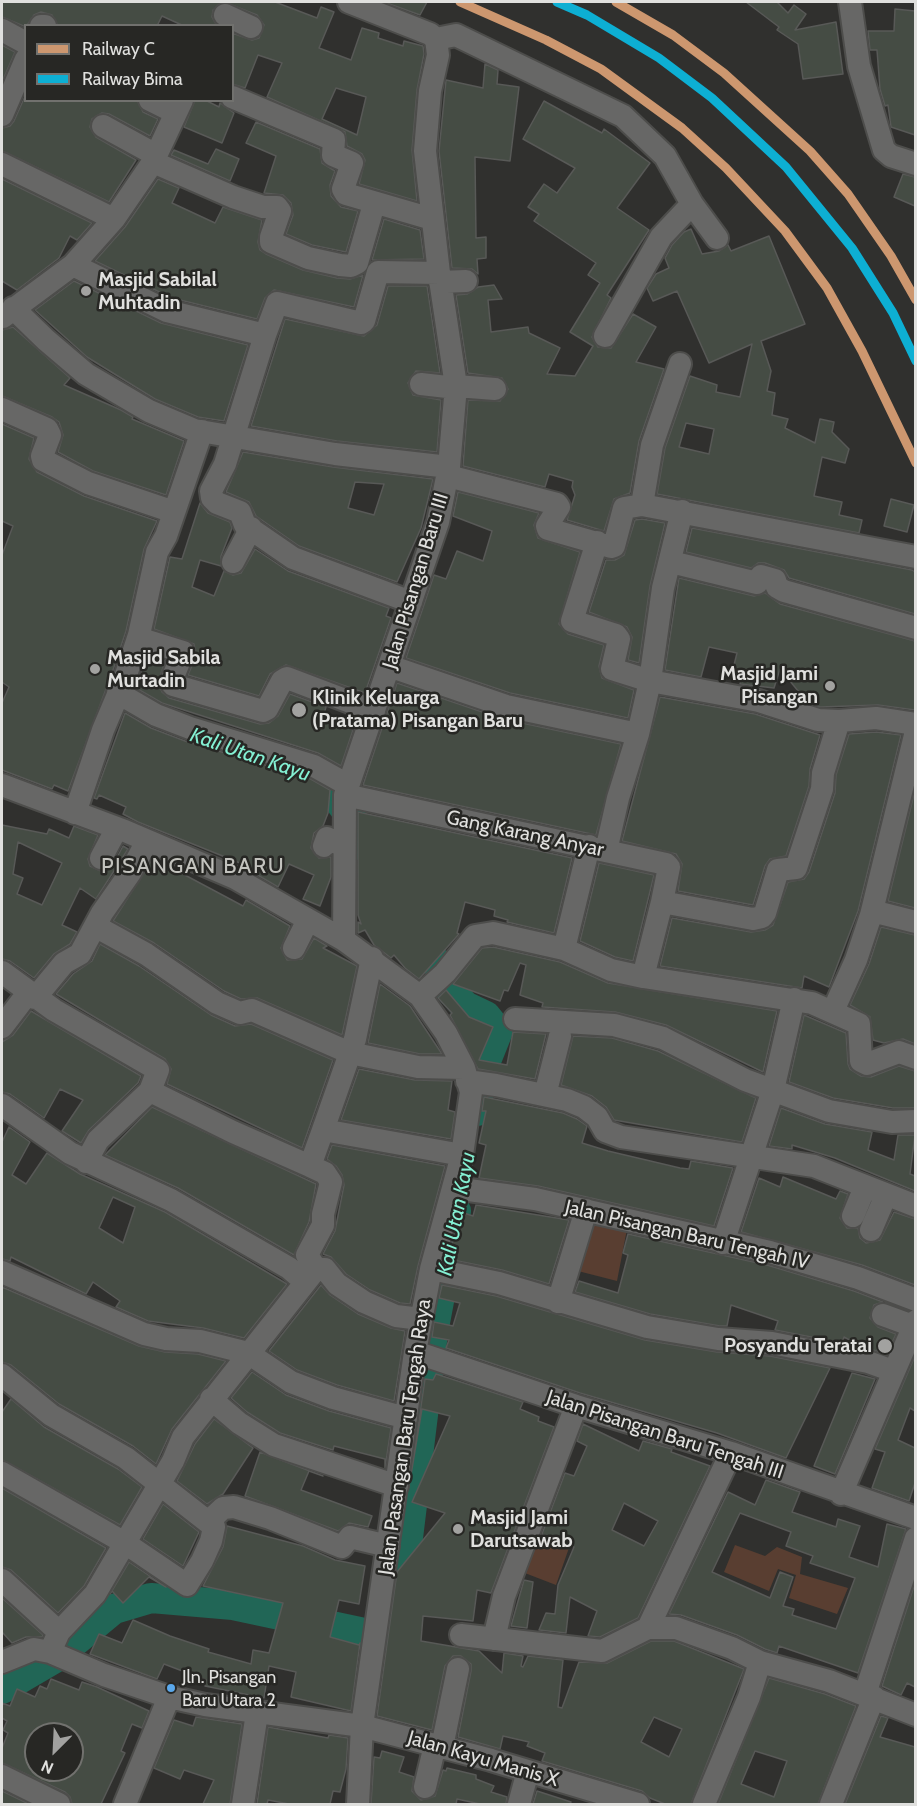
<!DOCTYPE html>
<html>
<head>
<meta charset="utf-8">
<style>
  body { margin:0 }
  #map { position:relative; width:917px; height:1806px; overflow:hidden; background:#30302e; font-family:Cabin,sans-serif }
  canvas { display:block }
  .frame { position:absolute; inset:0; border:3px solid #e0e0de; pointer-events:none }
  .legend { position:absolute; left:24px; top:24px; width:210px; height:78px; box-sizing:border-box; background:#272724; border:2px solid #71716e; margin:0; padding:8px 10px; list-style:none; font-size:18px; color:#e0e0de }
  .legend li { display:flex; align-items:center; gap:12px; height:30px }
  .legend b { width:30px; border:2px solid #71716e }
  .north { position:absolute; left:24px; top:1722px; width:60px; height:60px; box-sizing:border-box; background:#272724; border:2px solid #71716e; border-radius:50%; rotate:204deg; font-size:16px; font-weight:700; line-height:24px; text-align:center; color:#e0e0de }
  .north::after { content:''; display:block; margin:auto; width:21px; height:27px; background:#a2a2a0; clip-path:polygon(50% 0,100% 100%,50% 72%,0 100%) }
</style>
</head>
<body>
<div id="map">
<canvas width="917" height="1806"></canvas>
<div class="frame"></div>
<ul class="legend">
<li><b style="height:8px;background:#cd976f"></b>Railway C</li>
<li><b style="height:8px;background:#0dafd3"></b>Railway Bima</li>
</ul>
<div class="north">N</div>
</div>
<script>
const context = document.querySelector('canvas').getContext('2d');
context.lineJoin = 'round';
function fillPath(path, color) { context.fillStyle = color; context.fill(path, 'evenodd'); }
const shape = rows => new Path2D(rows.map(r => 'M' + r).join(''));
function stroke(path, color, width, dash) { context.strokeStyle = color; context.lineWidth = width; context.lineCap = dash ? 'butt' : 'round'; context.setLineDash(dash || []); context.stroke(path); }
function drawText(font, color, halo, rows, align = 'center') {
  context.font = font + ' Cabin,sans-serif'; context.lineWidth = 5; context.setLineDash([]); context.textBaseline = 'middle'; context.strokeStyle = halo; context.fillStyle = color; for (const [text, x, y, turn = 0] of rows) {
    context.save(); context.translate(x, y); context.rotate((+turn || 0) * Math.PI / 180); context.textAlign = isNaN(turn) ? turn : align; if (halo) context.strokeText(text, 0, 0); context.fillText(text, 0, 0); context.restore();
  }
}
fillPath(shape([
  [588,1221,627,1229,617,1281,574,1270],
  [530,1532,570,1545,556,1585,517,1570],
  [735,1545,765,1556,777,1547,802,1557,800,1574,848,1588,837,1614,789,1598,796,1575,778,1569,769,1591,724,1572]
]), '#593e31');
stroke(shape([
  [292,765,316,775,333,793,351,817,377,864],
  [411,927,439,967,447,986,465,1006,486,1016,498,1031,480,1076,477,1111],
  [2,1689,55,1658,114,1609,151,1598,233,1605,383,1637,397,1628,433,1333,456,1211]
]), '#216656', 30);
const building = shape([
  [2,2,275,2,317,18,321,7,334,12,319,48,351,60,362,28,379,33,378,38,403,46,404,41,423,46,424,54,417,90,412,150,417,201,359,184,365,160,362,154,347,146,345,132,267,97,282,63,258,55,245,88,232,84,232,33,252,40,259,38,264,25,257,15,224,2,213,10,212,17,217,26,184,26,162,16,157,26,58,26,52,15,41,12,34,15,26,27,2,17,2,2],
  [336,88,366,97,357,135,322,119,336,88],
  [384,2,427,2,420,15,384,2],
  [746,2,777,2,788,13,794,5,806,14,795,30,836,22,843,74,803,79,798,44,777,30,779,27,746,2],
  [895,9,915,11,915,135,891,127,888,105,885,106,880,89,877,50,870,50,868,31,894,31,895,9],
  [2,45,15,52,2,82,2,45],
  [485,64,498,70,497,84,519,87,510,161,475,157,476,238,486,237,486,258,477,259,478,274,472,269,452,268,439,151,446,80,483,88,485,64],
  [26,94,26,100,137,100,143,112,158,119,150,136,109,114,102,113,92,119,90,127,96,137,136,160,109,202,2,151,2,128,10,126,14,121,26,94],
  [195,100,205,100,219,107,220,103,234,113,222,143,184,127,195,100],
  [544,101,602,133,604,129,650,163,617,208,649,230,607,295,611,298,592,337,598,347,611,348,633,314,656,327,636,362,664,369,639,441,630,493,614,499,604,531,567,520,575,495,572,487,573,481,549,474,545,487,463,466,468,400,500,401,508,389,502,378,468,373,456,295,467,294,478,287,494,285,502,299,488,300,491,332,528,327,529,333,560,348,547,374,575,376,593,346,570,332,600,283,588,275,596,263,534,221,539,214,528,207,544,184,557,193,575,168,523,139,544,101],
  [256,122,320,149,322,163,335,171,330,185,331,196,341,207,358,211,346,252,312,245,286,234,293,215,291,203,283,195,264,193,276,156,246,143,256,122],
  [216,149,239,159,230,181,171,155,174,150,208,164,216,149],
  [903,174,915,177,915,206,894,197,903,174],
  [2,179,92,223,77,240,70,236,59,258,17,290,2,281,2,179],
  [158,179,179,188,172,203,215,223,223,207,262,220,258,242,260,250,266,254,303,270,337,278,350,279,363,275,354,307,274,290,265,298,257,319,172,298,95,261,125,227,158,179],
  [384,219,420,230,424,259,372,260,384,219],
  [691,229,702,254,719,251,728,245,731,251,769,236,805,324,761,341,771,371,767,391,775,393,772,415,788,419,785,428,815,443,820,419,834,422,832,432,849,449,845,463,822,457,814,496,842,502,839,515,862,520,859,533,657,494,665,448,690,376,717,385,716,392,740,397,752,344,709,363,677,291,653,301,647,288,656,274,669,268,665,258,672,245,684,232,691,229],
  [686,423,714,429,709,454,679,447,686,423],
  [74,281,161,323,248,345,224,421,198,417,155,399,87,357,35,310,74,281],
  [388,286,427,286,440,373,416,371,408,383,413,395,441,400,437,452,337,441,251,426,285,319,364,336,377,325,388,286],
  [13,327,70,378,64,385,121,410,133,417,132,419,184,441,166,495,93,471,58,452,63,435,59,422,52,417,2,396,2,330,13,327],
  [2,424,34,438,29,459,37,472,84,496,157,521,144,549,126,631,112,673,68,791,54,785,52,789,2,770,2,703,9,687,2,682,2,555,13,526,2,521,2,424],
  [243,452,333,467,433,479,421,528,397,582,299,546,256,516,249,502,226,492,243,452],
  [355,482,384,484,374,515,348,508,355,482],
  [458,492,539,513,534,525,538,538,580,552,559,624,568,634,604,645,599,666,602,678,634,690,628,718,510,693,406,658,434,575,446,579,457,551,483,561,492,531,453,516,458,492],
  [891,499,914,505,907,532,884,526,891,499],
  [200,503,208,513,230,522,232,528,221,556,221,566,200,560,192,587,214,596,224,571,233,575,241,573,255,549,288,571,389,608,386,616,391,618,365,693,286,665,270,674,259,696,188,675,196,656,194,644,154,629,170,557,182,559,200,503],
  [642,519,665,523,650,586,639,663,628,660,632,637,627,627,589,612,606,560,615,560,624,555,635,520,642,519],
  [692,528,912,570,915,572,915,614,789,578,784,570,765,563,758,563,751,568,686,552,692,528],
  [679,578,754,596,765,593,780,604,915,641,915,710,878,705,820,707,808,703,780,669,774,688,740,684,741,679,731,677,737,653,709,647,701,677,665,670,679,578],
  [147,655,165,661,158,683,162,692,169,698,260,724,269,723,278,716,290,694,326,707,323,717,353,730,341,766,318,753,162,703,136,688,147,655],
  [397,683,503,719,621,744,596,835,363,785,397,683],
  [660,697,755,714,820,735,810,769,809,786,786,856,770,859,765,866,753,905,678,891,682,864,676,854,622,841,660,697],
  [125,713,151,728,185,741,309,778,330,790,328,813,323,826,314,833,311,848,319,858,331,857,331,877,320,906,303,899,314,875,289,864,278,887,249,870,250,867,138,822,123,814,126,807,99,795,97,799,94,798,125,713],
  [876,732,901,735,858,911,829,987,804,976,802,988,660,966,672,918,751,932,765,930,773,925,788,882,804,879,809,872,835,793,836,775,849,734,876,732],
  [915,790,915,908,888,901,915,790],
  [358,812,572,858,554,933,507,922,508,920,494,916,495,910,465,902,457,933,459,934,419,979,405,968,394,955,391,958,374,945,365,930,358,933,358,922,361,924,358,915,358,812],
  [2,825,47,834,49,829,69,838,74,826,98,835,88,859,90,866,101,871,113,865,123,846,128,849,96,899,80,888,62,925,77,932,70,944,54,954,34,978,10,961,2,959,2,825],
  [18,842,62,863,42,905,17,894,23,878,13,874,18,842],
  [153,858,243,906,246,900,290,926,281,948,287,960,302,959,314,938,327,946,323,948,357,966,342,1035,257,998,241,999,224,991,154,943,113,921,153,858],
  [599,863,654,875,633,961,615,957,580,941,599,863],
  [881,927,915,935,915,1044,903,1039,884,1043,873,1040,870,1017,850,1005,869,964,881,927],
  [100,944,139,966,211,1015,235,1026,251,1024,333,1060,302,1148,167,1084,171,1069,165,1059,56,994,73,974,92,961,100,944],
  [493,947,560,962,608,983,777,1011,763,1072,666,1025,615,1012,542,1007,543,1003,520,995,526,965,520,963,508,991,504,990,500,1001,453,984,482,948,493,947],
  [380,984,410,1006,442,1054,420,1054,368,1043,380,984],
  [446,990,469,1017,493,1027,479,1060,507,1065,513,1032,546,1034,535,1079,478,1069,450,1015,452,1013,438,998,446,990],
  [31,1011,141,1076,138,1083,89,1130,81,1143,62,1131,83,1100,60,1089,44,1118,10,1094,2,1092,2,1042,13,1035,31,1011],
  [804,1015,846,1033,848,1064,850,1069,861,1076,871,1077,899,1066,915,1071,915,1108,893,1108,833,1098,789,1082,804,1015],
  [573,1036,612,1038,658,1051,756,1098,742,1142,614,1120,606,1107,592,1096,561,1085,573,1036],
  [359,1069,415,1080,452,1081,448,1110,455,1112,451,1139,341,1120,359,1069],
  [484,1097,563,1113,577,1119,587,1126,582,1143,608,1151,680,1168,689,1169,691,1161,733,1168,714,1226,538,1186,479,1178,486,1145,479,1143,486,1111,482,1111,484,1097],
  [152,1107,316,1184,309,1222,294,1255,178,1188,105,1155,152,1107],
  [781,1108,825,1124,872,1132,868,1150,894,1160,898,1135,915,1135,910,1174,915,1176,915,1191,835,1158,792,1145,792,1149,769,1146,781,1108],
  [9,1127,30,1142,12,1175,26,1184,47,1153,80,1174,165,1212,287,1284,244,1338,203,1328,148,1321,116,1307,120,1301,93,1282,86,1294,11,1257,10,1261,2,1259,2,1142,9,1127],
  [113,1197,135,1207,123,1243,99,1228,113,1197],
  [332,1145,445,1166,418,1266,410,1304,400,1303,370,1290,346,1274,331,1257,323,1254,335,1231,344,1185,342,1175,336,1166,327,1159,332,1145],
  [783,1177,836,1199,840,1191,848,1194,840,1218,847,1228,858,1228,860,1238,866,1243,880,1240,894,1212,915,1219,915,1285,862,1265,741,1232,759,1178,780,1187,783,1177],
  [476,1205,569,1220,549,1284,502,1270,448,1259,461,1212,473,1216,476,1205],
  [628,1234,767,1265,854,1291,883,1302,874,1305,870,1318,878,1327,896,1334,887,1354,862,1347,844,1337,842,1343,775,1330,778,1321,731,1305,727,1326,720,1326,650,1314,575,1292,579,1281,618,1293,628,1255,623,1253,628,1234],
  [321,1285,330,1295,358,1314,391,1328,405,1331,394,1401,337,1385,297,1370,269,1351,321,1285],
  [442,1285,496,1296,645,1340,717,1352,770,1356,830,1368,786,1458,717,1433,580,1393,446,1348,449,1340,432,1337,434,1322,453,1326,460,1303,439,1298,442,1285],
  [2,1287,139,1346,165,1352,198,1354,226,1361,172,1429,156,1464,133,1446,59,1404,11,1365,2,1362,2,1287],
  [915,1356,915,1411,910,1408,898,1440,915,1448,915,1483,909,1501,872,1488,885,1452,875,1449,915,1356],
  [252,1372,286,1395,329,1411,391,1428,385,1468,385,1459,334,1446,333,1450,280,1433,247,1412,231,1398,252,1372],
  [852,1373,875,1379,835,1474,814,1466,852,1373],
  [436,1374,523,1402,520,1409,539,1417,538,1421,554,1427,491,1593,477,1590,473,1621,423,1616,421,1641,479,1651,502,1673,504,1653,523,1656,521,1666,523,1667,528,1656,563,1660,558,1707,562,1708,579,1662,607,1663,651,1641,674,1641,744,1669,691,1804,665,1804,650,1798,642,1791,542,1761,545,1753,527,1746,529,1742,503,1736,500,1749,458,1737,471,1671,471,1664,461,1656,453,1656,445,1666,432,1730,377,1716,397,1572,445,1513,412,1502,450,1416,422,1409,411,1475,425,1379,433,1380,436,1374],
  [654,1717,682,1729,669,1757,641,1742,654,1717],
  [11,1399,44,1427,118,1469,142,1487,120,1525,2,1460,2,1412,11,1399],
  [214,1419,253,1448,223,1494,207,1504,177,1481,195,1444,214,1419],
  [583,1424,639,1451,643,1441,672,1449,671,1452,710,1466,638,1618,600,1637,588,1636,597,1611,570,1597,566,1633,539,1630,546,1613,555,1614,558,1585,574,1547,542,1534,565,1473,574,1476,587,1446,577,1441,583,1424],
  [624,1503,658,1521,644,1546,612,1530,624,1503],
  [260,1452,323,1476,309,1471,301,1490,372,1516,368,1527,349,1523,338,1531,245,1496,260,1452],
  [766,1480,800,1492,792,1512,836,1527,838,1519,860,1526,849,1557,878,1567,887,1524,906,1529,858,1673,779,1646,777,1653,765,1649,737,1635,681,1615,669,1614,728,1492,755,1505,766,1480],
  [740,1513,791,1532,786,1546,813,1556,810,1563,855,1578,836,1629,792,1615,794,1609,783,1606,793,1577,780,1572,770,1598,712,1572,740,1513],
  [2,1488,106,1548,84,1586,58,1613,11,1570,2,1567,2,1488],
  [163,1504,199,1532,183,1566,143,1539,163,1504],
  [227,1526,303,1546,335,1560,365,1566,359,1604,339,1600,330,1637,359,1645,360,1643,351,1711,291,1697,296,1672,269,1666,264,1698,205,1686,206,1680,164,1664,157,1679,90,1654,99,1634,122,1643,133,1620,170,1636,209,1649,208,1652,251,1664,253,1650,269,1653,283,1603,203,1586,223,1547,227,1526],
  [129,1562,166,1587,149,1577,123,1603,112,1591,110,1594,129,1562],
  [524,1580,533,1582,527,1628,511,1626,524,1580],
  [915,1583,915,1687,907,1683,901,1695,882,1686,915,1583],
  [2,1598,43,1635,42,1637,26,1637,12,1643,2,1632,2,1598],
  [769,1678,825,1694,856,1706,818,1804,718,1804,769,1678],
  [755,1751,787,1761,774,1797,741,1784,755,1751],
  [51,1679,79,1690,82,1682,97,1687,149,1711,142,1728,132,1724,121,1751,125,1753,101,1804,72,1804,70,1797,65,1792,2,1763,2,1748,8,1733,3,1730,7,1721,2,1718,2,1703,10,1706,17,1689,35,1697,40,1686,47,1689,51,1679],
  [36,1734,72,1734,72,1770,36,1770,36,1734],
  [881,1716,888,1718,880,1737,915,1747,915,1804,845,1804,881,1716],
  [196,1717,242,1724,230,1804,203,1804,214,1780,184,1770,180,1779,154,1768,174,1720,193,1726,196,1717],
  [268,1727,328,1738,329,1735,348,1738,346,1769,340,1792,333,1791,330,1804,289,1804,268,1800,267,1804,257,1804,268,1727],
  [382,1751,404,1757,399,1772,414,1777,412,1791,421,1800,435,1796,443,1770,446,1771,447,1768,476,1775,476,1779,494,1786,491,1792,507,1797,506,1804,480,1804,457,1799,456,1804,371,1804,374,1757,380,1758,382,1751],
  [2,1791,29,1804,2,1804,2,1791],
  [537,1791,571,1802,570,1804,533,1804,537,1791]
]);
fillPath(building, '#454c44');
stroke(building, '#585957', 1.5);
const minor = shape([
  [349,2,430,34,436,39],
  [850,2,859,66,884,150,891,156,916,164],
  [225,15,251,27],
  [41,26,45,26],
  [2,30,26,43],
  [436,39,456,35,623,116,665,156,692,204,717,238],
  [232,97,334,140,333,155,352,163,343,189,346,194,432,219],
  [150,100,176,113],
  [2,115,26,59],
  [103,126,156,155],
  [153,162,233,197,263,207,277,207,280,211,271,237,271,242,308,258,340,265,351,266,357,263,374,204],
  [2,164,114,219],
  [73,265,167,311,265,335,225,464,211,491,212,498,217,503,240,512,245,525,293,558,411,602],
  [440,282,466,281],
  [13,308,46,340,86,374,149,411,194,430,335,454,449,467],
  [3,317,73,265,114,219,153,162,182,100],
  [265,335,277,303,361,323,364,321,378,272,439,273],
  [605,336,661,237,692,204],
  [421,384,456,388],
  [456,386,495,389],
  [2,409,47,429,50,435,42,456,43,460,88,483,174,512],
  [448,476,557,504,559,507,547,526,548,529,611,547,614,546,624,508,642,505,916,557],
  [642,505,652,445,680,364],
  [682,511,663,588,650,681,759,701,818,720,839,721,876,718,916,724],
  [597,542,572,621,616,635,619,639,612,669,650,681,638,734,618,798,606,851],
  [233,562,251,528],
  [671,562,757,583,761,576,775,580,777,587,784,591,916,628],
  [138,638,183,652,171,682,173,685,263,711,267,709,282,681,287,678,374,711],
  [389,666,506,706,638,734],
  [118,693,156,715,190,728,314,766,348,785],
  [2,785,125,831,235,878,344,940,420,996,446,1033,464,1068,471,1092,462,1155,431,1269,415,1352,362,1726,358,1804],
  [345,795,666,864,669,867,662,902],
  [75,813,103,730,125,678,139,635,157,552,166,536,202,431],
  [324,846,327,838,343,846],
  [101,858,117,828],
  [872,911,916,922],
  [95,926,146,954,217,1003,240,1013,252,1010,350,1053,418,1067,464,1068],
  [344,940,345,795,438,522,449,467,456,386,439,273,425,151,430,91,438,55,436,39],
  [294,948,308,920],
  [564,949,589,846],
  [2,972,54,1010,158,1070,150,1091,233,1132,310,1166,323,1130,462,1155],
  [643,977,662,902,753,919,762,917,765,913,778,870,796,868,822,789,823,773,839,721],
  [420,996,445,973,475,936,493,933,564,949,611,970,643,977,812,1003,859,1024,861,1061,867,1064,899,1052,916,1058],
  [35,998,64,963,80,954,102,913,130,873,147,841],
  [833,1011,856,960,871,915,916,731],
  [515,1019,614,1025,663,1038,745,1080,829,1111,892,1122,916,1121],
  [2,1027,28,993],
  [467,1081,496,1085,567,1100,584,1107,597,1117,605,1131,621,1137,814,1166,916,1206],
  [545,1095,560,1036],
  [2,1105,70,1153,171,1200,289,1268,305,1282],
  [323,1130,355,1039,372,958],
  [86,1162,98,1140,150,1091],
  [310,1166,325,1173,331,1182,323,1214,323,1225,307,1255,316,1269],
  [454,1188,535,1199,770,1252,858,1278,916,1300],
  [853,1216,865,1187],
  [871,1230,886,1195],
  [723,1243,773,1090,794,999],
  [431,1269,499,1283,647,1327,718,1339,772,1343,868,1362,893,1371],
  [2,1272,144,1334,166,1339,200,1341,248,1353,291,1382,333,1398,406,1418],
  [558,1302,586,1210],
  [883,1315,913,1326],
  [415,1352,576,1406,731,1453,916,1518],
  [2,1375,51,1415,126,1458,208,1522,223,1508,234,1507,270,1518,342,1547,350,1537,388,1546],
  [211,1399,239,1423,274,1445,397,1486],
  [2,1473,125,1543,187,1585,202,1561,211,1541,214,1527,208,1522],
  [841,1494,916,1321],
  [2,1580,59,1632],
  [648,1628,731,1453],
  [461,1635,602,1651,648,1628,676,1628,732,1648,760,1662,829,1681,916,1715],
  [494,1639,504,1596,576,1406],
  [50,1652,59,1632,95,1594,173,1461,183,1437,316,1269,325,1269,337,1284,364,1302,396,1316,421,1319],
  [2,1662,34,1649,50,1652,104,1675,169,1697,205,1705,362,1726,491,1760,638,1804],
  [865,1694,916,1538],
  [442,1747,458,1669],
  [2,1776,59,1804],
  [425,1787,435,1745],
  [125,1804,169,1697],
  [243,1804,257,1713],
  [519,1804,528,1771],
  [704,1804,749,1697,760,1662],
  [831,1804,874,1697]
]);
stroke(minor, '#4d4d4b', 26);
stroke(minor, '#676766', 22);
stroke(shape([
  [460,2,546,40,601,69,682,128,726,168,785,231,827,288,862,351,916,463],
  [616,2,673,35,724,73,810,151,848,194,891,256,916,300]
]), '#cd976f', 9);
stroke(shape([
  [557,2,587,15,659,58,712,98,786,167,852,248,893,313,916,361]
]), '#0dafd3', 9);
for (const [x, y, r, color] of [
  [86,291,6,"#a2a2a0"],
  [95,669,6,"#a2a2a0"],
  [830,686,6,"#a2a2a0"],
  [299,710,8,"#a2a2a0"],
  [885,1346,8,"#a2a2a0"],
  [458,1529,6,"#a2a2a0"],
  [171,1688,5,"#5aa8eb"]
]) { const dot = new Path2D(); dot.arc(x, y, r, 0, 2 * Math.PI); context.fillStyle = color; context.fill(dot); stroke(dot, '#272724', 2); }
drawText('18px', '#e0e0de', '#272724', [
  ["Jln. Pisangan",182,1678],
  ["Baru Utara 2",182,1701]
], 'left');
drawText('bold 20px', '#e0e0de', '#272724', [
  ["Masjid Sabilal",98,280],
  ["Muhtadin",98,303],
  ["Masjid Sabila",107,658],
  ["Murtadin",107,681],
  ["Masjid Jami",818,674,"right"],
  ["Pisangan",818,697,"right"],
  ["Klinik Keluarga",312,698],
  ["(Pratama) Pisangan Baru",312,721],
  ["Posyandu Teratai",872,1346,"right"],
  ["Masjid Jami",470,1518],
  ["Darutsawab",470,1541]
], 'left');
drawText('20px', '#e0e0de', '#272724', [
  ["Jalan Pisangan Baru III",416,581,-73],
  ["Gang Karang Anyar",525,834,12],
  ["Jalan Pisangan Baru Tengah IV",687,1235,13],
  ["Jalan Pisangan Baru Tengah III",665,1435,18],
  ["Jalan Pasangan Baru Tengah Raya",405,1437,-82],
  ["Jalan Kayu Manis X",483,1759,16]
]);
drawText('italic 21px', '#84f0d3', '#272724', [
  ["Kali Utan Kayu",250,755,19],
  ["Kali Utan Kayu",457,1214,-79]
]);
context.letterSpacing = '1.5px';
drawText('22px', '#c3c3be', '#272724', [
  ["PISANGAN BARU",193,867]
]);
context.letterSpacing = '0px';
</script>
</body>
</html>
